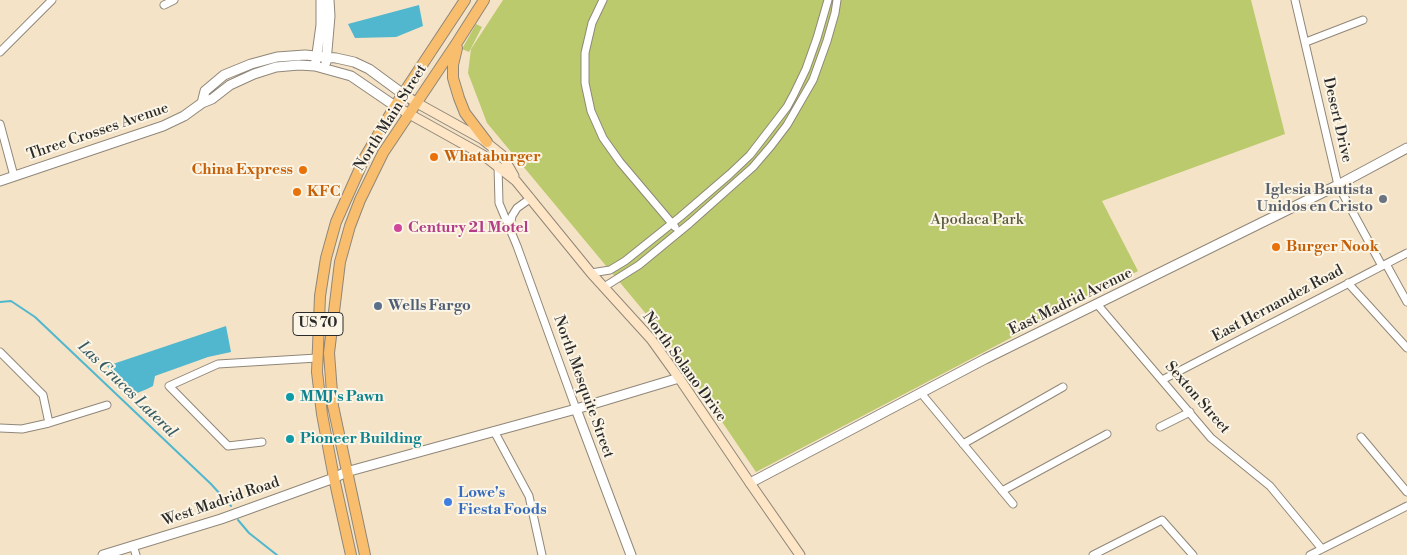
<!DOCTYPE html>
<html>
<head>
<meta charset="utf-8">
<style>
  body { margin:0 }
  canvas { display:block; background:#f4e3c7 }
</style>
</head>
<body>
<canvas width="1407" height="555"></canvas>
<script>
const context = document.querySelector('canvas').getContext('2d');
context.lineJoin = 'round';
function fillPath(path, color) { context.fillStyle = color; context.fill(path, 'evenodd'); }
const shape = rows => new Path2D(rows.map(r => 'M' + r).join(''));
function stroke(path, color, width, dash) { context.strokeStyle = color; context.lineWidth = width; context.lineCap = dash ? 'butt' : 'round'; context.setLineDash(dash || []); context.stroke(path); }
function drawText(font, color, halo, rows, align = 'center') {
  context.font = font + ' "Libre Bodoni",serif'; context.lineWidth = 4; context.setLineDash([]); context.textBaseline = 'middle'; context.strokeStyle = halo; context.fillStyle = color; for (const [text, x, y, turn = 0] of rows) {
    context.save(); context.translate(x, y); context.rotate((+turn || 0) * Math.PI / 180); context.textAlign = isNaN(turn) ? turn : align; if (halo) context.strokeText(text, 0, 0); context.fillText(text, 0, 0); context.restore();
  }
}
fillPath(shape([
  [503,0,1251,0,1285,134,1102,201,1138,271,756,472,662,333,487,123,468,73,471,49],
  [476,24,482,27,469,52,462,49]
]), '#bbca6c');
fillPath(shape([
  [419,5,423,26,396,37,355,38,348,24],
  [226,326,231,352,208,357,155,376,153,386,147,389,135,394,131,394,125,390,107,366]
]), '#50b7ce');
stroke(shape([
  [0,302,11,301,35,317,211,484,231,506],
  [238,520,249,533,277,555]
]), '#50b7ce', 2);
const minor = shape([
  [603,0,592,23,585,53,585,83,591,111,603,138,620,162,675,227],
  [1295,0,1338,185,1382,266],
  [164,5,174,0],
  [1306,42,1363,20],
  [0,52,52,0],
  [0,124,14,176],
  [498,166,499,203,517,246,576,409],
  [510,227,512,216,517,208,531,198],
  [1386,264,1407,302],
  [591,273,610,270,625,261,680,217,730,174,750,155,787,107,794,94,806,69,817,38,828,0],
  [1348,283,1407,348],
  [604,287,639,265,690,223,753,167,771,146,787,125,813,80,827,41,835,13,837,0],
  [1097,304,1211,438,1270,486,1322,549],
  [0,352,43,395,49,423],
  [1162,380,1407,253],
  [921,393,1013,504],
  [1160,427,1190,412],
  [0,428,22,429,49,423,107,405],
  [494,431,529,496,542,555],
  [1361,437,1407,492],
  [262,442,228,446,169,386,218,364,317,358],
  [963,444,1063,387],
  [1002,491,1107,434],
  [133,545,136,555],
  [1093,555,1162,520,1193,555],
  [1310,555,1407,506]
]);
const tertiary = shape([
  [316,61,321,25,321,0],
  [326,62,330,16,329,0],
  [202,103,205,91,224,75,251,64,277,57,305,55,336,58,354,62,369,69,403,94],
  [0,181,163,126,184,116,202,103,212,99,230,85,254,74,276,67,299,65,315,66,351,76,395,106],
  [576,409,631,555],
  [750,483,985,359,1338,185,1407,148],
  [103,555,221,519,334,478,346,472,576,409,679,378]
]);
const secondary = shape([
  [403,94,417,103,482,139,502,155,514,176],
  [395,106,483,155,516,181,591,273,651,339,679,378,750,483,800,555]
]);
const primary = shape([
  [457,48,453,65,453,78,459,98,465,113,487,142],
  [351,555,334,478,322,414,317,372,320,296,326,258,336,222,365,157,395,106,465,0],
  [365,555,333,406,329,353,340,262,350,226,360,200,383,153,458,41,484,0]
]);
stroke(minor, '#908779', 9);
stroke(tertiary, '#908779', 11);
stroke(secondary, '#908779', 11);
stroke(primary, '#908779', 12);
stroke(minor, '#fff', 7);
stroke(tertiary, '#fff', 9);
stroke(secondary, '#fde5c5', 9);
stroke(primary, '#f9be6d', 10);
for (const [x, y, r, color] of [
  [434,157,5,"#e8710a"],
  [303,170,5,"#e8710a"],
  [297,192,5,"#e8710a"],
  [1383,199,5,"#6b7280"],
  [398,228,5,"#d1479c"],
  [1276,247,5,"#e8710a"],
  [378,306,5,"#5c6f8a"],
  [290,397,5,"#0f9aa8"],
  [290,439,5,"#0f9aa8"],
  [448,502,5,"#3f7fe0"]
]) { const dot = new Path2D(); dot.arc(x, y, r, 0, 2 * Math.PI); context.fillStyle = color; context.fill(dot); stroke(dot, '#fcf5e5', 2); }
for (const [x, y, w] of [
  [318,324,50]
]) { const box = new Path2D(); box.roundRect(x - w / 2, y - 11.5, w, 23, 4); context.fillStyle = '#fcf5e5'; context.fill(box); stroke(box, '#2b2b2b', 1); }
drawText('bold 14px', '#2b2b2b', null, [
  ["US 70",318,324]
]);
drawText('15px', '#2b2b2b', '#fcf5e5', [
  ["North Main Street",391,118,-58],
  ["Desert Drive",1337,120,77],
  ["Three Crosses Avenue",98,132,-19],
  ["East Madrid Avenue",1071,302,-26],
  ["East Hernandez Road",1278,304,-28],
  ["North Solano Drive",684,367,54],
  ["North Mesquite Street",583,387,70],
  ["Sexton Street",1197,398,49],
  ["West Madrid Road",221,502,-19]
]);
drawText('bold 15px', '#c56008', '#fcf5e5', [
  ["Whataburger",444,157],
  ["China Express",293,170,"right"],
  ["KFC",307,192],
  ["Burger Nook",1286,247]
], 'left');
drawText('bold 15px', '#5b616d', '#fcf5e5', [
  ["Iglesia Bautista",1373,190],
  ["Unidos en Cristo",1373,207]
], 'right');
drawText('15px', '#565b3e', '#fcf5e5', [
  ["Apodaca Park",977,220]
]);
drawText('bold 15px', '#b23c85', '#fcf5e5', [
  ["Century 21 Motel",408,228]
], 'left');
drawText('bold 15px', '#4e5e75', '#fcf5e5', [
  ["Wells Fargo",388,306]
], 'left');
drawText('bold 15px', '#0d838f', '#fcf5e5', [
  ["MMJ's Pawn",300,397],
  ["Pioneer Building",300,439]
], 'left');
drawText('bold 15px', '#366cbe', '#fcf5e5', [
  ["Lowe's",458,493],
  ["Fiesta Foods",458,510]
], 'left');
drawText('italic 16px', '#385c64', '#fcf5e5', [
  ["Las Cruces Lateral",127,390,44]
]);
</script>
</body>
</html>
